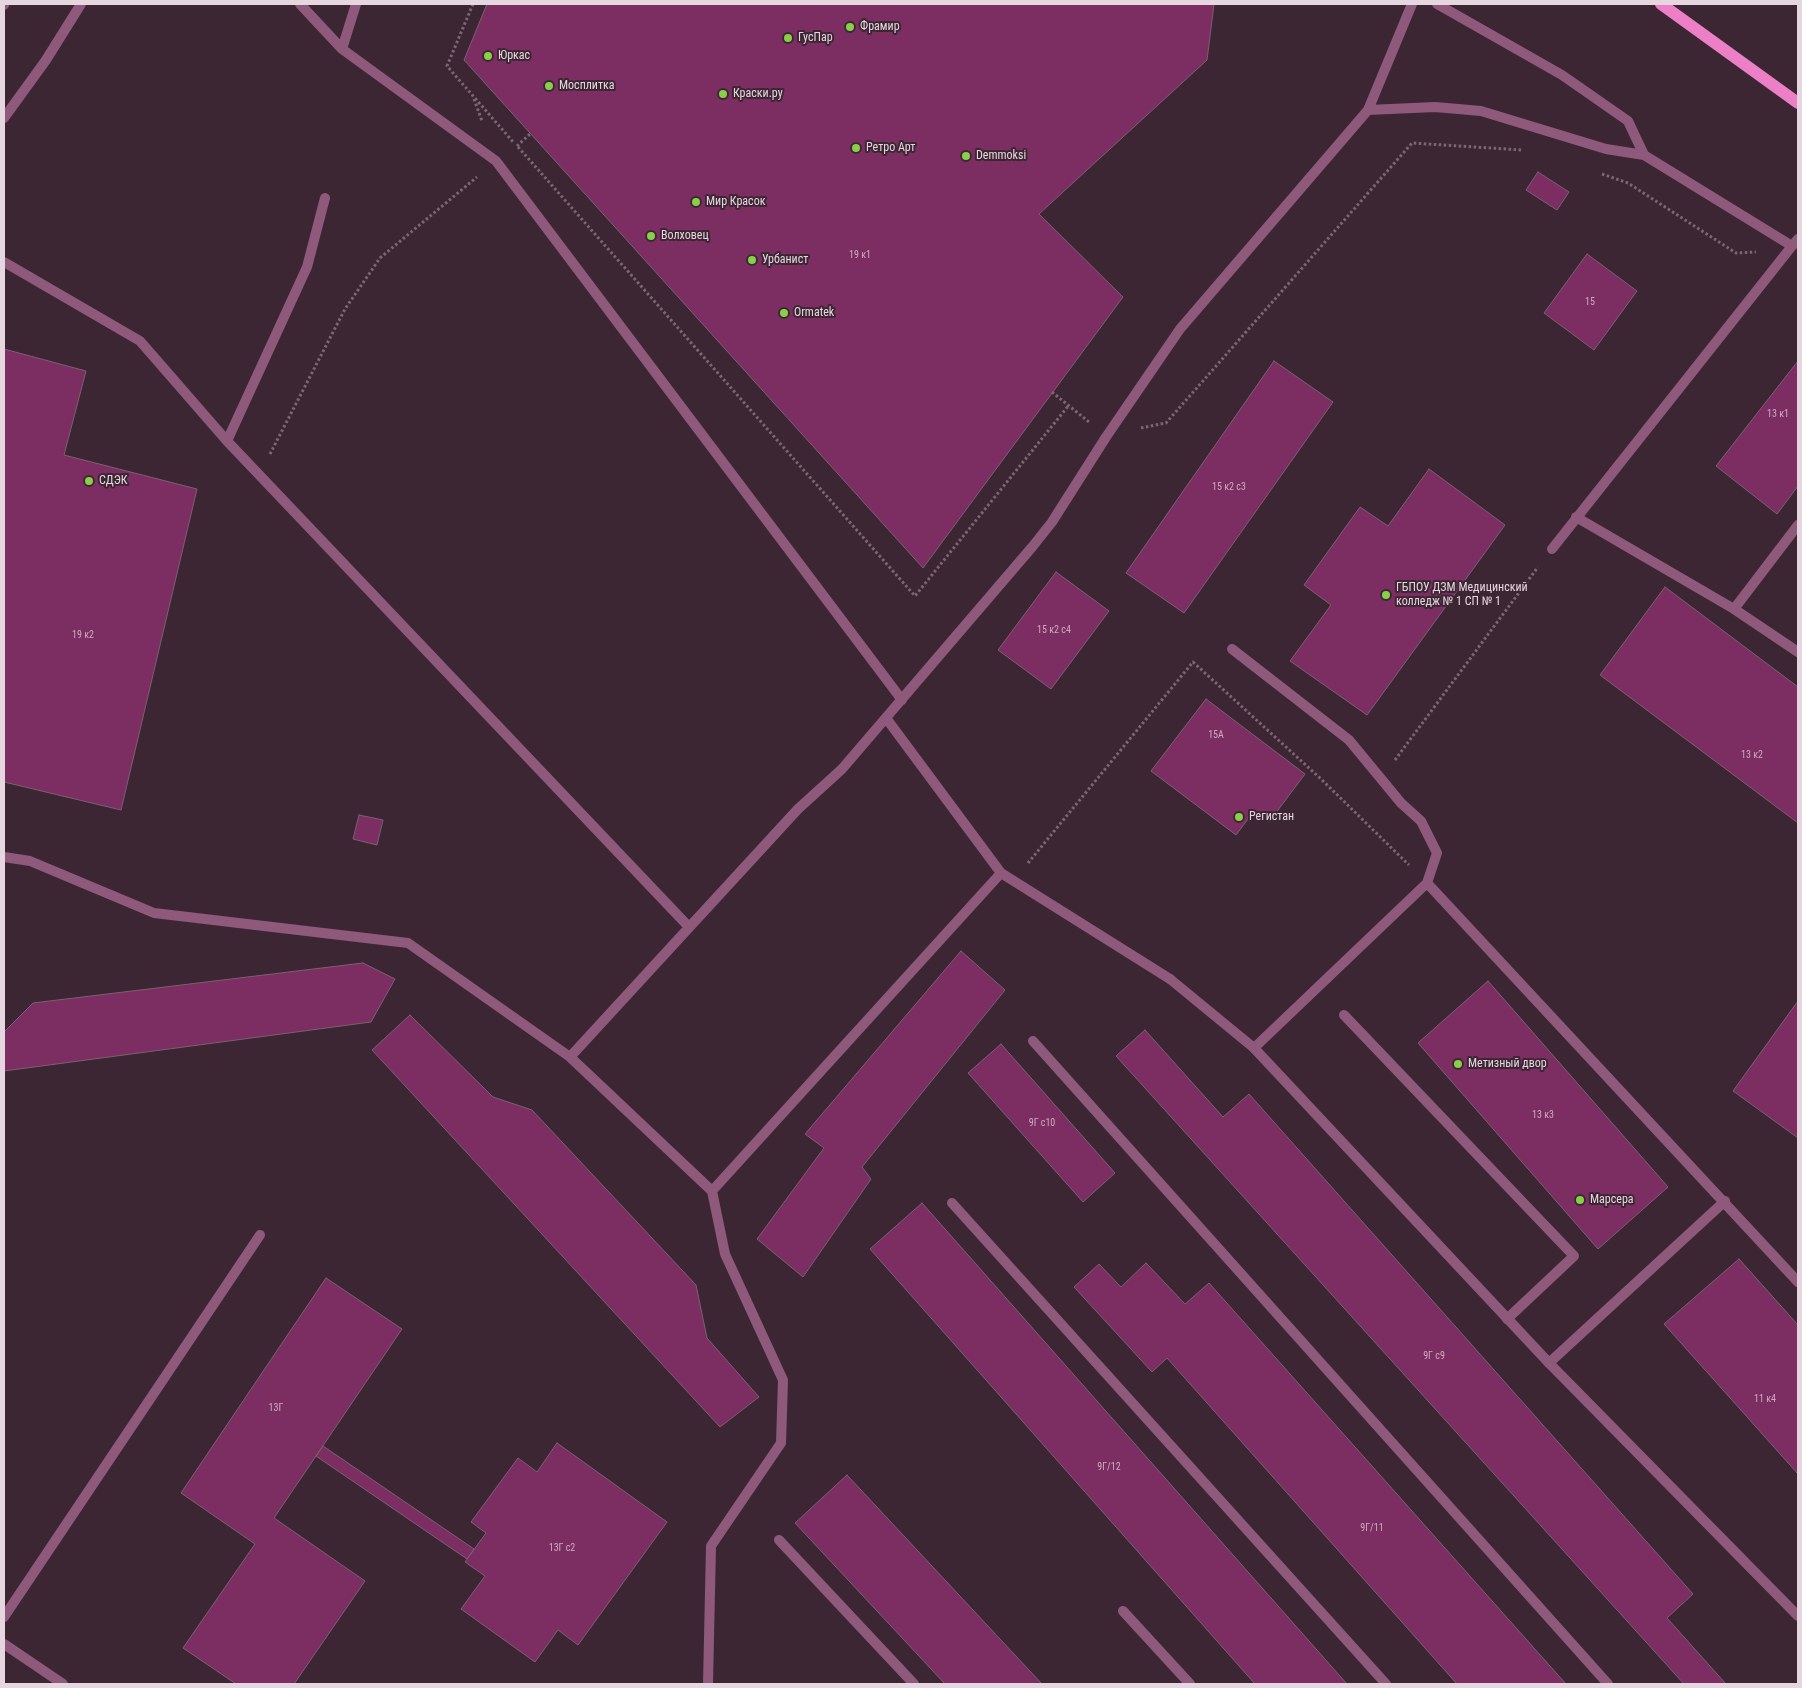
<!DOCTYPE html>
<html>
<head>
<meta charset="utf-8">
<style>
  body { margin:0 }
  #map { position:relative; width:1802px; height:1688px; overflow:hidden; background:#3d2634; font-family:"Roboto Condensed",sans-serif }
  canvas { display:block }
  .frame { position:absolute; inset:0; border:5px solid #e6d6df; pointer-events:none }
</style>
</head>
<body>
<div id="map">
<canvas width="1802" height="1688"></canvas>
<div class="frame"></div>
</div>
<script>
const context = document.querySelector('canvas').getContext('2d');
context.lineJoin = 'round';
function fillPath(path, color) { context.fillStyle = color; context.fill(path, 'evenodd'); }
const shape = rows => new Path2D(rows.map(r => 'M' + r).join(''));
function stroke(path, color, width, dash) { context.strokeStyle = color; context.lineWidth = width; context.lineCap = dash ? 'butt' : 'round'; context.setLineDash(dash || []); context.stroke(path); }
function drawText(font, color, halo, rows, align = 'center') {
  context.font = font + ' "Roboto Condensed",sans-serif'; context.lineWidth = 4; context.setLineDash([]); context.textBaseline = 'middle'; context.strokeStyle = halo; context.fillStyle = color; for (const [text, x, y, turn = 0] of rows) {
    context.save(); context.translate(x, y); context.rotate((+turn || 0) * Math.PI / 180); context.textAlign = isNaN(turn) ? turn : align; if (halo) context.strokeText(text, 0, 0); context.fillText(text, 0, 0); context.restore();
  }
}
const building = shape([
  [487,4,1214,4,1207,60,1039,214,1123,297,923,568,464,60,487,4],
  [1538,172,1569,192,1557,210,1526,190,1538,172],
  [1587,254,1637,291,1594,350,1544,313,1587,254],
  [4,349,86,371,64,455,197,489,121,810,4,782,4,349],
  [1274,361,1333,402,1184,613,1126,573,1274,361],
  [1798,361,1798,486,1777,514,1716,466,1798,361],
  [1429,469,1505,525,1367,715,1290,661,1331,605,1304,585,1360,507,1388,526,1429,469],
  [1056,572,1109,611,1051,689,998,650,1056,572],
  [1665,587,1798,687,1798,823,1600,675,1665,587],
  [1206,699,1305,774,1269,822,1254,811,1236,835,1151,771,1206,699],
  [359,815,383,820,377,845,353,839,359,815],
  [961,951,1005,990,862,1167,871,1179,803,1277,757,1239,824,1148,805,1134,961,951],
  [363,963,395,979,371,1022,4,1071,4,1032,33,1003,363,963],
  [1488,981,1668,1187,1598,1249,1418,1043,1488,981],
  [1798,1001,1798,1138,1733,1091,1798,1001],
  [410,1015,493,1097,532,1110,696,1285,707,1338,759,1397,720,1427,372,1050,410,1015],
  [1145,1030,1223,1117,1249,1094,1693,1594,1667,1618,1726,1684,1684,1684,1116,1056,1145,1030],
  [1001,1044,1115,1173,1083,1202,968,1073,1001,1044],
  [922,1203,1347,1684,1255,1684,870,1249,922,1203],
  [1739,1259,1798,1325,1798,1474,1664,1324,1739,1259],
  [1146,1263,1185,1304,1209,1283,1566,1684,1457,1684,1167,1358,1152,1372,1074,1287,1099,1264,1121,1287,1146,1263],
  [326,1278,402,1329,274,1518,365,1581,294,1684,236,1684,183,1648,255,1544,181,1493,326,1278],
  [557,1443,667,1522,578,1645,558,1630,535,1662,461,1609,485,1576,465,1562,486,1533,471,1522,518,1458,537,1472,557,1443],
  [323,1446,474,1549,467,1559,316,1456,323,1446],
  [847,1475,1042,1684,945,1684,795,1523,847,1475]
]);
fillPath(building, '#7c2e62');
stroke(building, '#7b6070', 1);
stroke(shape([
  [473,4,447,66,514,143],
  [474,99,482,121],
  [517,146,530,134],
  [518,147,915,596,1069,405],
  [1602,174,1628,183,1736,253,1756,252],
  [1052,392,1089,422],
  [1141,428,1166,423,1412,143,1522,150],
  [270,454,345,309,380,258,477,177],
  [1395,760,1538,567],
  [1028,863,1193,662,1321,779,1409,865]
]), '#7b6773', 3, [2.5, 2.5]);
stroke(shape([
  [300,4,342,49,496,161,902,700],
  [1437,4,1562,75,1628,121,1644,155],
  [4,5,4,4],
  [342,49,356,4],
  [1368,110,1412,4],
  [4,118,46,60,81,4],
  [325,198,307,267,227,441,689,927],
  [4,262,140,341,227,441],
  [1576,517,1734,609],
  [1798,525,1734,609,1798,652],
  [1552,549,1792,246],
  [1232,649,1349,740,1401,803,1421,821,1437,853,1427,883],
  [886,718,1001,873,1170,979],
  [4,857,30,861,154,913,408,943,570,1057,712,1191,725,1254,783,1380,781,1443,711,1546,708,1684],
  [1344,1015,1574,1256,1507,1319],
  [1033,1041,1608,1684],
  [1254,1048,1427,883,1798,1282],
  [570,1057,798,809,842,769,1033,546,1052,522,1106,437,1180,329,1368,110,1435,107,1481,111,1606,149,1644,155,1792,246,1798,239],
  [712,1191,1001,873],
  [952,1203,1386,1684],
  [1549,1363,1725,1201],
  [779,1540,914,1684],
  [1123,1611,1190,1684],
  [4,1617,260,1235],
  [4,1644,63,1684]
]), '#8e597a', 10);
stroke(shape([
  [1170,979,1254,1048,1549,1363,1798,1616]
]), '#8e597a', 10);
stroke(shape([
  [1661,4,1798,103]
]), '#ec7fc5', 12);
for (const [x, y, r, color] of [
  [850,27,5,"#89cf48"],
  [788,38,5,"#89cf48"],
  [488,56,5,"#89cf48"],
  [549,86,5,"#89cf48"],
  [723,94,5,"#89cf48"],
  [856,148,5,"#89cf48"],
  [966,156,5,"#89cf48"],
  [696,202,5,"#89cf48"],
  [651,236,5,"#89cf48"],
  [752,260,5,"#89cf48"],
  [784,313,5,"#89cf48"],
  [89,481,5,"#89cf48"],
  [1386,595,5,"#89cf48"],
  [1239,817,5,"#89cf48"],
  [1458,1064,5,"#89cf48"],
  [1580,1200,5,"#89cf48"]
]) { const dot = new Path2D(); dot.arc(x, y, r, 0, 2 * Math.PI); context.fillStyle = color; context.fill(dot); stroke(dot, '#3d2634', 2); }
drawText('10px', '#ccacc0', null, [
  ["19 к1",860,255],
  ["15",1590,302],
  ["13 к1",1778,414],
  ["15 к2 с3",1229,487],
  ["15 к2 с4",1054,630],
  ["19 к2",83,635],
  ["15А",1216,735],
  ["13 к2",1752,755],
  ["13 к3",1543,1115],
  ["9Г с10",1042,1123],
  ["9Г с9",1434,1356],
  ["11 к4",1765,1399],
  ["13Г",276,1408],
  ["9Г/12",1109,1467],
  ["9Г/11",1372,1528],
  ["13Г с2",562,1548]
]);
drawText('12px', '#e6d6df', '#3d2634', [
  ["Фрамир",860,27],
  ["ГусПар",798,38],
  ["Юркас",498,56],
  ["Мосплитка",559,86],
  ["Краски.ру",733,94],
  ["Ретро Арт",866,148],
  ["Demmoksi",976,156],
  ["Мир Красок",706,202],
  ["Волховец",661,236],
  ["Урбанист",762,260],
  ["Ormatek",794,313],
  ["СДЭК",99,481],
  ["ГБПОУ ДЗМ Медицинский",1396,588],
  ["колледж № 1 СП № 1",1396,602],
  ["Регистан",1249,817],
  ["Метизный двор",1468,1064],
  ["Марсера",1590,1200]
], 'left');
</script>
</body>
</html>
